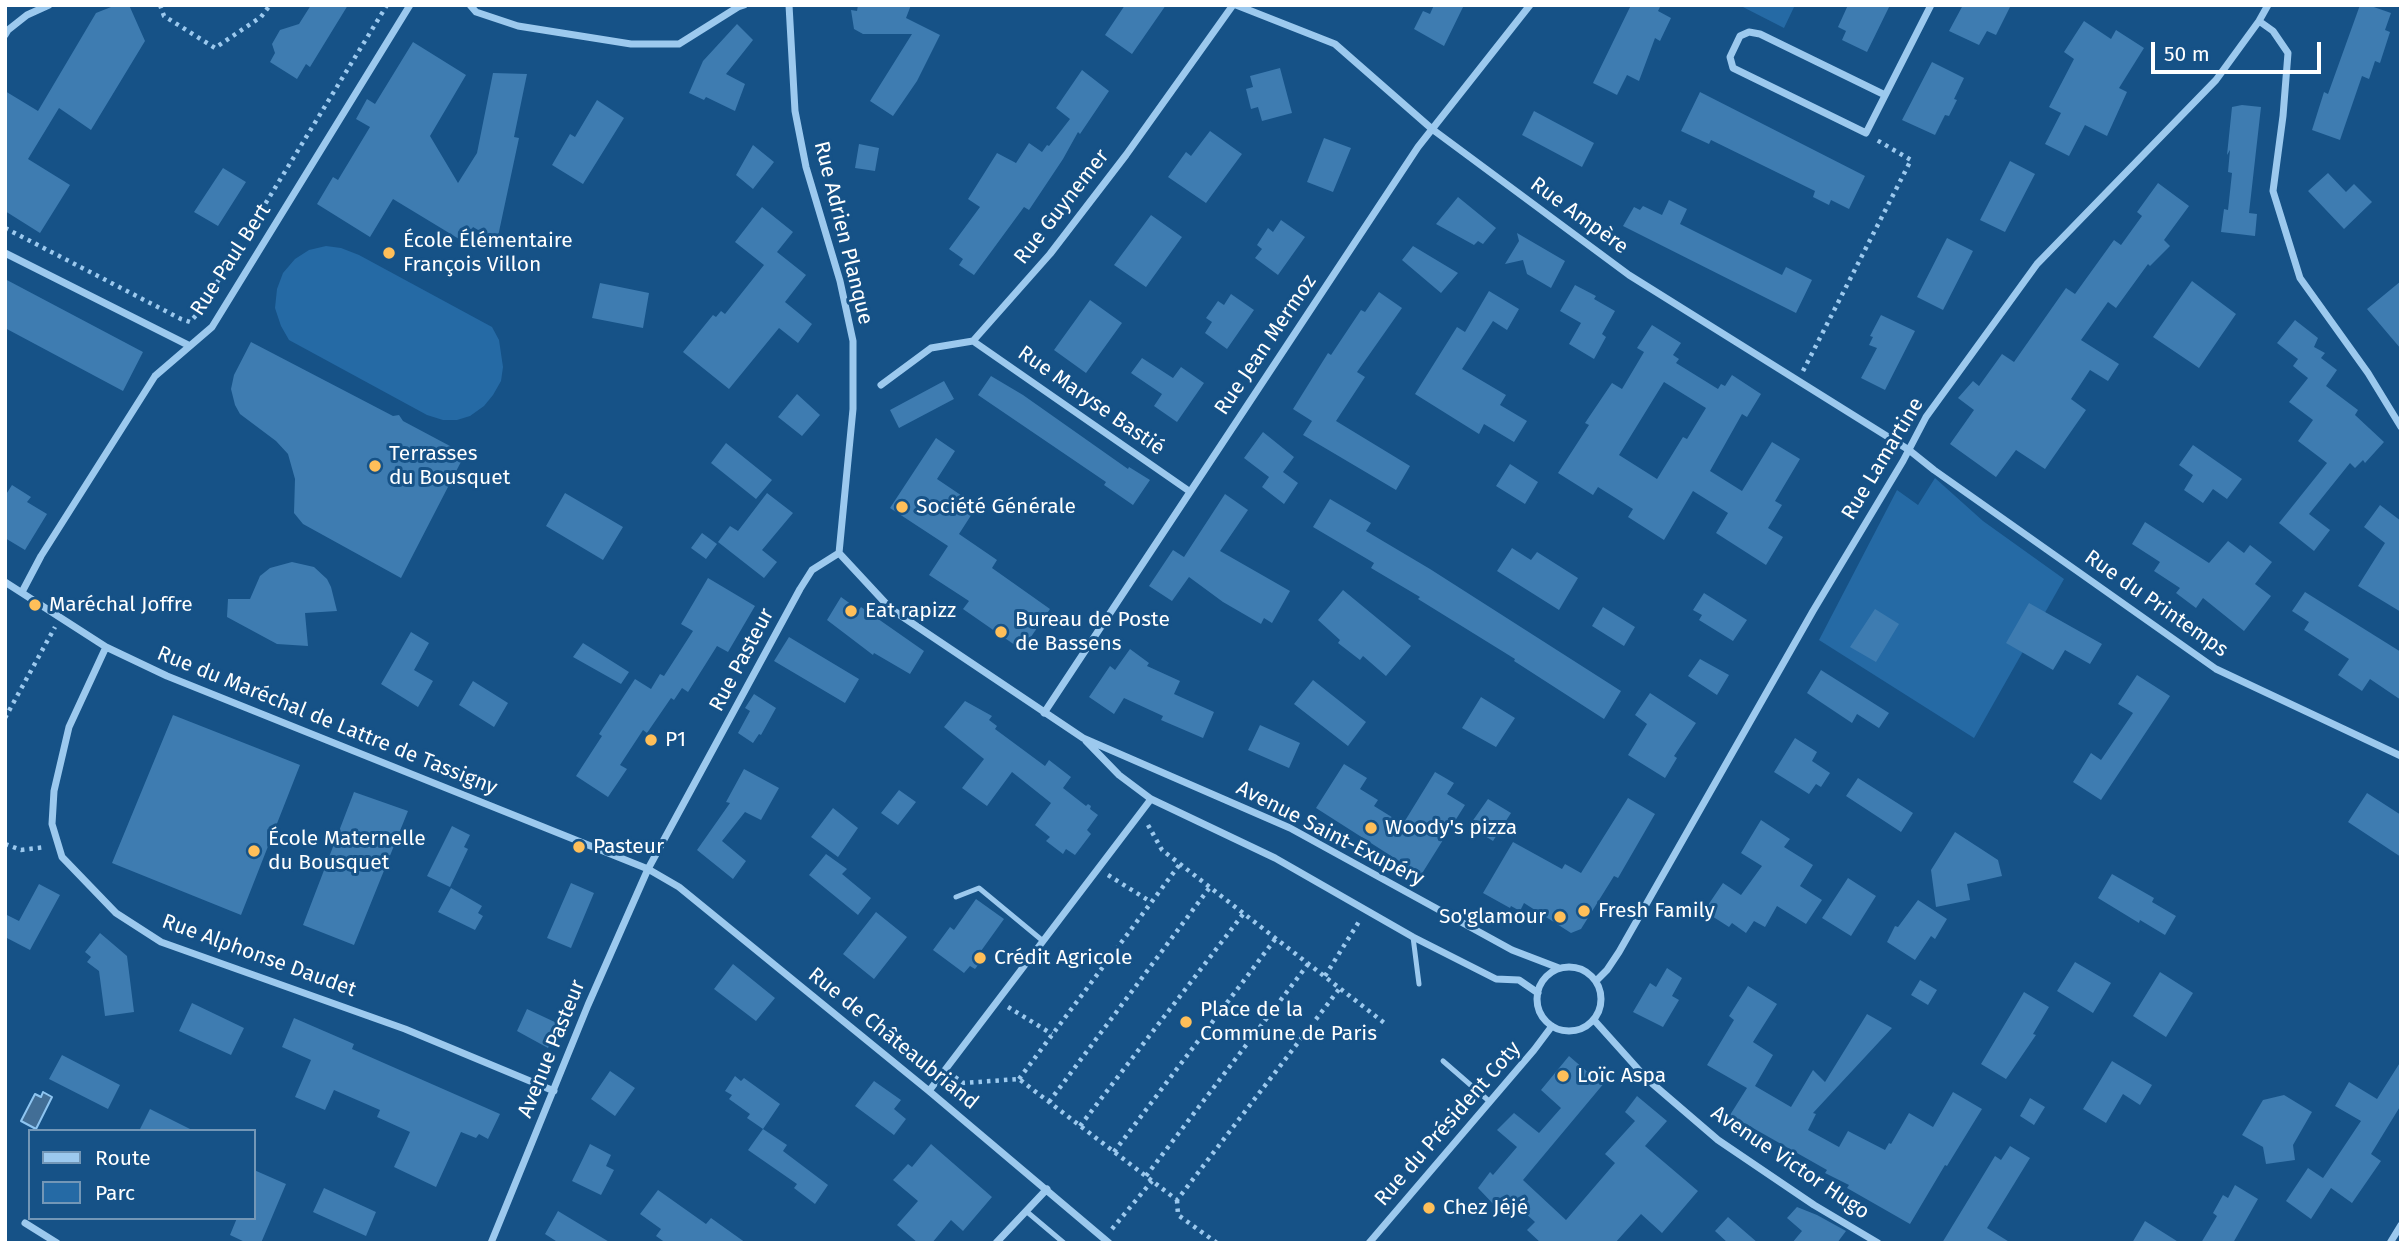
<!DOCTYPE html>
<html>
<head>
<meta charset="utf-8">
<style>
  body { margin:0 }
  #map { position:relative; width:2406px; height:1248px; overflow:hidden; background:#165287; font-family:"Fira Sans",sans-serif }
  canvas { display:block }
  .frame { position:absolute; inset:0; border:7px solid #fff; pointer-events:none }
  .legend { position:absolute; left:28px; top:1129px; width:228px; height:91px; box-sizing:border-box; background:#165287; border:2px solid #7397b7; margin:0; padding:9px 12px; list-style:none; font-size:21px; color:#fff }
  .legend li { display:flex; align-items:center; gap:14px; height:35px }
  .legend b { width:35px; border:2px solid #7397b7 }
  .scale { position:absolute; left:2151px; top:42px; width:170px; height:32px; box-sizing:border-box; border:4px solid #fff; border-top:0; padding-left:9px; font-size:21px; line-height:24px; white-space:nowrap; color:#fff; -webkit-text-stroke:5px #165287; paint-order:stroke }
</style>
</head>
<body>
<div id="map">
<canvas width="2406" height="1248"></canvas>
<div class="frame"></div>
<ul class="legend">
<li><b style="height:9px;background:#9cc9ee"></b>Route</li>
<li><b style="height:19px;background:#256aa5"></b>Parc</li>
</ul>
<div class="scale">50 m</div>
</div>
<script>
const context = document.querySelector('canvas').getContext('2d');
context.lineJoin = 'round';
function fillPath(path, color) { context.fillStyle = color; context.fill(path, 'evenodd'); }
const shape = rows => new Path2D(rows.map(r => 'M' + r).join(''));
function stroke(path, color, width, dash) { context.strokeStyle = color; context.lineWidth = width; context.lineCap = dash ? 'butt' : 'round'; context.setLineDash(dash || []); context.stroke(path); }
function drawText(font, color, halo, rows, align = 'center') {
  context.font = font + ' "Fira Sans",sans-serif'; context.lineWidth = 6; context.setLineDash([]); context.textBaseline = 'middle'; context.strokeStyle = halo; context.fillStyle = color; for (const [text, x, y, turn = 0] of rows) {
    context.save(); context.translate(x, y); context.rotate((+turn || 0) * Math.PI / 180); context.textAlign = isNaN(turn) ? turn : align; if (halo) context.strokeText(text, 0, 0); context.fillText(text, 0, 0); context.restore();
  }
}
fillPath(shape([
  [1739,5,1795,5,1784,28],
  [326,246,341,248,359,255,492,327,499,340,503,367,501,381,493,395,484,406,470,416,457,420,443,420,427,415,289,340,281,326,275,308,277,289,283,273,295,259,309,250],
  [1935,478,1983,521,2064,579,1974,738,1819,640,1897,490,1918,505]
]), '#256aa5');
const water = shape([
  [43,1092,52,1097,36,1129,21,1121,35,1094,41,1097,43,1092]
]);
fillPath(water, '#426e96');
stroke(water, '#8ec5f1', 2);
fillPath(shape([
  [116,5,129,5,145,41,91,130,59,108,28,159,70,185,40,233,5,211,5,91,38,111,96,13],
  [311,5,348,5,310,67,306,64,297,79,270,62,275,53,272,44,280,30,299,24],
  [858,5,911,5,906,18,940,35,917,81,893,116,870,101,912,34,863,34,854,29,851,10,857,11],
  [1125,5,1166,5,1132,54,1105,35],
  [1434,5,1464,5,1444,46,1414,29,1423,11,1430,14],
  [1631,5,1661,5,1658,11,1671,18,1660,41,1655,38,1639,81,1627,75,1617,95,1593,83],
  [1848,5,1890,5,1867,52,1842,40,1846,31,1838,27],
  [1963,5,2011,5,1996,35,1987,31,1979,45,1949,31],
  [2360,5,2368,5,2391,13,2385,30,2390,32,2380,63,2375,61,2369,79,2362,76,2340,140,2312,130,2324,92,2328,94],
  [2084,21,2111,39,2116,30,2144,48,2119,88,2127,92,2107,136,2085,125,2069,156,2045,144,2061,113,2049,107,2074,59,2064,52],
  [737,24,753,40,726,74,745,84,735,111,706,97,704,100,689,93,703,61],
  [413,42,466,75,430,136,458,183,477,153,493,73,527,74,514,137,519,138,497,241,473,227,464,242,393,199,370,237,317,204,333,177,338,180,370,127,356,119,367,99,375,104],
  [1932,62,1964,78,1954,99,1957,100,1949,116,1945,115,1935,135,1902,120],
  [1280,68,1292,113,1262,121,1258,107,1251,109,1246,89,1253,87,1250,76],
  [1082,70,1109,91,1080,134,1078,132,1063,159,1029,210,1024,207,974,275,959,265,963,259,949,249,980,207,968,199,997,153,1016,163,1029,143,1042,152,1047,145,1049,146,1070,119,1056,108],
  [1700,92,1865,176,1849,209,1831,200,1829,205,1813,197,1815,191,1711,140,1709,144,1681,131],
  [597,100,624,118,583,184,552,165,570,134,575,137],
  [2242,105,2261,107,2249,213,2257,214,2255,236,2221,232,2224,209,2228,210,2232,173,2228,172,2230,150,2227,155,2232,107],
  [1534,111,1594,143,1582,167,1522,135],
  [1210,131,1242,154,1206,203,1168,177,1186,152,1191,156],
  [1324,138,1351,148,1333,192,1307,182],
  [859,144,879,148,875,171,855,168],
  [753,145,774,162,753,189,736,175],
  [2010,161,2035,174,2005,232,1980,220],
  [223,168,246,182,218,226,194,212],
  [2328,173,2346,192,2354,184,2372,202,2344,229,2308,191],
  [2158,183,2189,206,2164,240,2170,246,2150,266,2148,264,2116,308,2108,302,2081,340,2119,364,2108,381,2090,370,2071,399,2086,410,2045,469,2016,450,1996,477,1950,444,1974,410,1958,398,1973,381,1979,386,2002,354,2014,362,2066,288,2075,294,2114,240,2121,245,2142,216,2137,212],
  [1458,197,1496,228,1483,244,1478,241,1474,245,1436,224],
  [1669,200,1687,209,1680,224,1782,275,1786,267,1812,280,1796,313,1623,226,1634,207,1640,210,1643,206,1662,215],
  [762,207,793,232,777,252,806,275,785,302,812,324,798,343,779,328,729,389,683,352,713,315,716,317,721,311,725,314,764,265,735,242],
  [1151,215,1182,237,1146,287,1114,265],
  [1281,220,1305,237,1278,275,1255,258,1262,249,1257,245,1268,228,1273,232],
  [1517,233,1565,261,1551,288,1527,274,1523,260,1505,264,1519,241],
  [1947,238,1973,251,1943,310,1917,297],
  [1413,246,1458,273,1441,293,1402,260],
  [5,279,143,352,123,391,5,328],
  [2192,281,2236,314,2199,368,2153,337],
  [2401,281,2401,349,2367,309],
  [600,283,649,293,643,328,592,318],
  [1575,285,1596,296,1594,299,1615,311,1602,334,1606,337,1594,359,1569,344,1581,323,1560,311],
  [1489,291,1519,309,1507,330,1493,321,1462,369,1506,395,1500,405,1527,421,1514,442,1484,424,1479,434,1415,394,1457,327,1465,332],
  [1379,292,1402,308,1357,372,1365,377,1336,421,1410,466,1396,490,1303,435,1312,421,1293,409,1328,353,1331,355,1361,310,1365,312],
  [1231,294,1254,310,1227,349,1205,333,1212,322,1206,318,1218,301,1224,305],
  [1090,300,1122,323,1086,373,1054,350],
  [1881,315,1915,331,1885,390,1861,378,1877,348,1869,345,1873,337,1870,336],
  [2295,320,2318,338,2314,347,2325,353,2321,358,2337,370,2326,386,2358,410,2355,415,2384,442,2365,463,2363,460,2355,468,2350,463,2309,514,2330,530,2314,551,2279,523,2327,463,2298,441,2313,420,2289,402,2308,378,2293,366,2298,359,2277,343],
  [1652,325,1681,343,1673,355,1679,359,1676,363,1718,389,1721,384,1725,386,1732,375,1761,394,1747,417,1742,414,1710,471,1742,491,1772,442,1800,459,1775,501,1782,505,1768,528,1783,537,1766,565,1716,533,1728,513,1693,491,1664,540,1628,517,1633,509,1598,487,1593,495,1558,473,1589,425,1585,423,1612,383,1622,389,1644,352,1637,348],
  [1664,382,1706,408,1687,439,1683,437,1657,479,1619,455],
  [251,342,393,416,399,415,403,421,465,454,401,578,303,524,294,513,295,479,288,454,276,441,240,414,235,405,231,389,234,375],
  [1142,358,1173,378,1181,367,1204,383,1177,422,1154,406,1162,394,1131,373],
  [991,376,1023,395,1128,469,1129,467,1150,480,1133,505,1104,485,1106,482,978,395],
  [944,381,954,399,899,428,890,410],
  [797,394,820,415,802,436,778,417],
  [1263,432,1294,457,1283,472,1298,483,1284,504,1262,487,1269,477,1244,458],
  [936,438,955,451,937,479,977,506,959,534,997,560,992,568,1050,609,1022,650,963,609,969,601,929,575,948,546,890,508],
  [726,443,772,480,756,499,711,463],
  [2193,445,2242,479,2227,499,2213,489,2203,503,2184,490,2193,475,2179,465],
  [1510,464,1538,482,1525,504,1496,486],
  [12,485,31,497,27,502,47,514,25,550,5,538,5,496],
  [565,493,623,527,603,560,546,526],
  [767,493,793,513,762,550,777,562,764,578,718,542,730,526,738,531],
  [1225,494,1248,510,1220,551,1290,591,1272,623,1264,618,1261,624,1223,602,1189,577,1172,601,1149,586,1173,550,1184,557],
  [1330,499,1371,523,1366,531,1430,569,1621,691,1604,719,1514,661,1515,659,1418,599,1420,597,1371,568,1374,563,1313,527],
  [2380,505,2401,521,2401,612,2358,586,2385,543,2364,527],
  [2145,522,2209,563,2228,541,2244,553,2250,545,2272,562,2255,584,2271,596,2244,631,2203,598,2196,608,2176,593,2180,588,2154,571,2160,562,2132,544],
  [702,533,717,544,706,559,691,548],
  [1512,548,1531,560,1537,552,1578,578,1559,610,1497,571],
  [292,562,314,567,327,579,331,587,337,611,305,613,308,646,277,644,227,617,228,599,250,599,260,576,270,568],
  [708,578,755,606,728,652,717,646,688,692,682,688,674,700,671,698,647,733,643,730,620,765,627,769,608,797,576,776,602,736,599,734,635,679,651,689,660,674,664,676,693,631,681,624],
  [1343,590,1411,646,1386,676,1363,656,1360,660,1338,643,1340,640,1318,620],
  [2305,592,2401,652,2401,700,2370,679,2362,691,2338,675,2349,659,2304,630,2309,622,2292,611],
  [1704,593,1747,620,1733,641,1699,620,1702,615,1693,610],
  [841,597,859,610,861,607,924,651,910,674,874,653,873,655,827,620],
  [2029,603,2102,644,2090,664,2065,650,2053,670,2006,643],
  [1603,607,1635,627,1624,646,1592,626],
  [1875,609,1899,624,1876,662,1850,647],
  [411,632,429,643,414,670,433,681,418,707,381,684],
  [789,637,859,679,845,703,774,661],
  [583,643,629,672,621,684,573,657],
  [1130,649,1149,663,1147,666,1180,681,1174,694,1214,712,1203,738,1161,720,1163,716,1124,698,1114,714,1089,697,1110,666,1115,670],
  [1700,659,1729,675,1717,695,1688,676],
  [1821,670,1889,713,1879,728,1857,714,1852,723,1807,693],
  [2137,675,2170,696,2101,800,2073,782,2091,753,2101,760,2133,713,2118,704],
  [1313,680,1366,722,1348,746,1294,704],
  [473,681,508,703,494,727,459,705],
  [1650,693,1696,723,1674,756,1677,758,1665,778,1628,755,1647,724,1635,715],
  [754,694,776,708,761,735,759,734,753,743,738,733,750,711,745,708],
  [1481,697,1515,718,1496,747,1462,728],
  [965,701,992,716,989,720,997,726,995,729,1045,766,1049,760,1071,777,1063,788,1086,806,1088,804,1091,806,1090,809,1098,815,1087,830,1091,834,1075,855,1066,849,1063,854,1046,841,1050,837,1035,825,1051,803,1012,772,987,806,962,788,984,759,944,727],
  [173,715,300,765,241,915,112,863],
  [1260,725,1300,743,1289,768,1248,750],
  [1795,738,1817,752,1812,761,1830,773,1821,787,1816,784,1809,794,1774,772],
  [1344,764,1367,778,1360,789,1378,800,1374,806,1403,824,1435,772,1454,783,1447,794,1465,805,1421,875,1316,808],
  [744,769,779,788,761,820,745,812,722,841,746,861,733,879,697,850,730,803,726,802],
  [1858,778,1913,813,1901,832,1846,796],
  [899,790,916,802,898,825,881,813],
  [354,792,408,811,354,945,303,925],
  [2367,793,2401,815,2401,857,2348,822],
  [1628,798,1655,814,1618,878,1614,876,1581,929,1571,933,1524,903,1520,911,1511,906,1510,908,1483,893,1513,842,1562,869,1565,864,1581,873],
  [1488,799,1511,813,1493,841,1469,826],
  [833,808,858,828,838,857,811,837],
  [1761,820,1790,839,1784,847,1813,865,1800,886,1822,900,1806,924,1777,906,1765,927,1754,921,1746,933,1732,923,1729,927,1704,911,1723,883,1741,895,1762,866,1741,853],
  [452,826,470,835,464,847,468,849,450,887,427,876],
  [1955,832,1998,860,2002,876,1967,884,1970,900,1936,907,1931,870],
  [826,854,847,869,842,874,871,898,858,915,809,875],
  [2112,874,2154,898,2152,902,2176,916,2165,935,2140,920,2139,923,2098,898],
  [1848,878,1876,896,1851,936,1822,918],
  [571,883,594,893,571,948,547,938],
  [39,884,60,895,30,950,5,937,5,914,19,921],
  [451,888,482,906,478,913,483,916,475,930,438,912],
  [976,899,1004,919,981,951,986,955,975,969,970,966,964,973,933,950,950,927,954,930],
  [1918,900,1947,919,1935,939,1931,936,1915,960,1887,942,1895,926,1898,927],
  [876,912,907,937,874,979,843,954],
  [100,933,127,956,134,1012,105,1016,99,971,87,962,91,957,85,952],
  [2075,962,2111,983,2093,1013,2057,991],
  [733,964,775,998,756,1021,714,989],
  [1667,968,1682,978,1672,996,1679,1000,1663,1027,1633,1012,1650,983,1656,987],
  [2160,972,2193,993,2166,1037,2133,1016],
  [1920,980,1937,990,1928,1005,1911,995],
  [1748,986,1777,1004,1753,1042,1773,1055,1755,1086,1791,1107,1813,1070,1825,1082,1867,1014,1892,1028,1813,1113,1816,1114,1808,1130,1839,1147,1848,1131,1885,1150,1889,1143,1891,1144,1909,1113,1933,1127,1953,1092,1982,1109,1947,1166,1945,1165,1910,1224,1847,1188,1849,1185,1825,1173,1827,1170,1730,1115,1747,1088,1707,1065,1734,1020,1729,1016],
  [2024,992,2049,1007,2033,1034,2036,1035,2006,1079,1981,1064],
  [192,1003,244,1028,231,1055,179,1031],
  [527,1009,559,1024,548,1048,517,1031],
  [294,1018,354,1044,352,1049,500,1114,488,1139,479,1134,476,1138,461,1132,436,1187,394,1167,410,1132,377,1117,380,1110,334,1090,325,1110,295,1097,311,1060,282,1047],
  [62,1055,120,1085,108,1109,49,1079],
  [1569,1056,1591,1075,1593,1071,1605,1082,1523,1180,1566,1220,1615,1163,1605,1154,1635,1121,1625,1112,1637,1096,1667,1121,1645,1146,1698,1191,1662,1233,1641,1214,1615,1243,1541,1243,1527,1230,1535,1222,1509,1198,1499,1210,1478,1188,1490,1172,1493,1175,1517,1147,1497,1130,1514,1113,1539,1133,1561,1108,1541,1090],
  [2112,1061,2152,1085,2140,1105,2123,1094,2106,1123,2083,1109],
  [2401,1061,2401,1105,2371,1154,2381,1161,2352,1203,2331,1188,2311,1219,2286,1201,2308,1168,2323,1178,2361,1121,2335,1106,2349,1082,2377,1099],
  [610,1071,635,1088,615,1116,591,1099],
  [735,1076,741,1081,744,1078,780,1104,763,1129,747,1118,750,1114,729,1099,732,1095,725,1091],
  [874,1081,901,1100,894,1109,906,1119,894,1135,855,1106],
  [2284,1095,2312,1112,2293,1145,2295,1160,2266,1164,2263,1147,2242,1135,2263,1100],
  [2030,1098,2045,1107,2034,1125,2020,1116],
  [150,1109,194,1131,139,1131],
  [763,1129,787,1145,783,1151,828,1185,815,1204,794,1188,797,1184,748,1150],
  [590,1144,611,1155,606,1166,614,1170,601,1195,572,1181],
  [931,1144,992,1197,963,1231,951,1220,932,1243,918,1243,897,1225,918,1201,893,1180,908,1164,912,1167],
  [2010,1146,2030,1158,1987,1228,2011,1243,1942,1243,1995,1156,2001,1160],
  [254,1170,286,1184,261,1243,247,1243,230,1235,237,1218,254,1218],
  [2235,1185,2258,1199,2233,1243,2201,1243,2217,1216,2213,1213,2223,1195,2228,1198],
  [324,1188,376,1212,366,1236,313,1212],
  [658,1190,706,1224,711,1218,746,1243,666,1243,656,1236,661,1229,640,1214],
  [1797,1207,1817,1215,1846,1231,1837,1243,1792,1243,1802,1231,1787,1218],
  [558,1211,611,1243,559,1243,545,1234],
  [1728,1217,1758,1243,1728,1243,1715,1231],
  [2145,1221,2180,1243,2132,1243]
]), '#3e7cb1');
stroke(shape([
  [160,5,164,16,215,48,261,17,270,5],
  [5,228,181,319,190,322,199,312,387,5],
  [1803,371,1911,160,1875,139],
  [5,718,55,627],
  [1148,825,1162,850,1387,1025],
  [5,844,21,850,45,847],
  [1108,875,1151,902],
  [1325,976,1360,920],
  [1008,1007,1052,1034],
  [955,1077,963,1083,1019,1079,1177,1200,1340,988],
  [1019,1079,1180,864],
  [1049,1102,1210,887],
  [1080,1126,1244,913],
  [1114,1152,1276,938],
  [1146,1176,1309,963],
  [1177,1200,1178,1215,1217,1243],
  [1112,1229,1152,1181]
]), '#9cc9ee', 4.5, [3.5, 5]);
stroke(shape([
  [956,897,979,888,1043,941],
  [1413,937,1419,984],
  [1443,1061,1489,1101],
  [1026,1211,1064,1243]
]), '#9cc9ee', 5);
stroke(shape([
  [470,5,476,12,518,26,631,44,679,44,738,7,744,5],
  [789,5,795,111,806,167,840,281,853,341,853,409,839,553],
  [1236,5,1335,44,1432,129,1629,275,1909,450,1934,470,2216,669,2401,756],
  [2259,21,2273,31,2288,53,2283,116,2273,191,2300,278,2368,373,2401,427],
  [5,35,8,30,27,15,49,5],
  [1885,95,1760,34,1749,32,1740,36,1730,57,1733,68,1866,133,1931,5],
  [5,253,188,345],
  [973,341,1189,491],
  [881,385,931,348,973,341,1050,254,1126,155,1233,5],
  [839,553,891,609,1083,738,1290,828,1512,950,1559,968],
  [5,582,106,647,167,676,648,869,679,887,929,1091,1109,1243],
  [22,592,41,556,155,376,212,327,410,5],
  [106,647,69,727,54,791,52,824,62,857,116,913,161,942,405,1029,554,1091],
  [1044,713,1418,147,1530,5],
  [1086,741,1119,775,1151,799,1275,858,1413,937,1496,979,1519,980,1538,993],
  '1537 999a32 32 0 1 1 64 0a32 32 0 1 1-64 0Z',
  [1596,981,1607,970,1619,952,1813,611,1903,461,1926,417,2037,264,2216,80,2259,21,2268,5],
  [1594,1020,1647,1079,1718,1140,1814,1205,1878,1243],
  [929,1091,1151,799],
  [25,1223,57,1243],
  [491,1243,588,1005,648,869,800,589,812,570,839,553],
  [996,1243,1047,1189],
  [1369,1243,1534,1050,1552,1026],
  [2390,1243,2401,1225]
]), '#9cc9ee', 7);
for (const [x, y, r, color] of [
  [389,253,7,"#ffbf59"],
  [375,466,7,"#ffbf59"],
  [902,507,7,"#ffbf59"],
  [35,605,7,"#ffbf59"],
  [851,611,7,"#ffbf59"],
  [1001,632,7,"#ffbf59"],
  [651,740,7,"#ffbf59"],
  [1371,828,7,"#ffbf59"],
  [579,847,7,"#ffbf59"],
  [254,851,7,"#ffbf59"],
  [1584,911,7,"#ffbf59"],
  [1560,917,7,"#ffbf59"],
  [980,958,7,"#ffbf59"],
  [1186,1022,7,"#ffbf59"],
  [1563,1076,7,"#ffbf59"],
  [1429,1208,7,"#ffbf59"]
]) { const dot = new Path2D(); dot.arc(x, y, r, 0, 2 * Math.PI); context.fillStyle = color; context.fill(dot); stroke(dot, '#165287', 2.5); }
drawText('21px', '#fff', '#165287', [
  ["Rue Guynemer",1062,207,-52],
  ["Rue Ampère",1579,216,36],
  ["Rue Adrien Planque",843,233,76],
  ["Rue Paul Bert",231,260,-57],
  ["Rue Jean Mermoz",1266,345,-56],
  ["Rue Maryse Bastié",1091,401,35],
  ["Rue Lamartine",1883,459,-59],
  ["Rue du Printemps",2156,604,35],
  ["Rue Pasteur",742,660,-62],
  ["Rue du Maréchal de Lattre de Tassigny",327,721,22],
  ["Avenue Saint-Exupéry",1330,834,27],
  ["Rue Alphonse Daudet",259,956,20],
  ["Rue de Châteaubriand",893,1039,39],
  ["Avenue Pasteur",552,1049,-68],
  ["Rue du Président Coty",1448,1124,-49],
  ["Avenue Victor Hugo",1790,1163,34]
]);
drawText('21px', '#fff', '#165287', [
  ["École Élémentaire",403,241],
  ["François Villon",403,265],
  ["Terrasses",389,454],
  ["du Bousquet",389,478],
  ["Société Générale",916,507],
  ["Maréchal Joffre",49,605],
  ["Eat rapizz",865,611],
  ["Bureau de Poste",1015,620],
  ["de Bassens",1015,644],
  ["P1",665,740],
  ["Woody's pizza",1385,828],
  ["École Maternelle",268,839],
  ["du Bousquet",268,863],
  ["Pasteur",593,847],
  ["Fresh Family",1598,911],
  ["So'glamour",1546,917,"right"],
  ["Crédit Agricole",994,958],
  ["Place de la",1200,1010],
  ["Commune de Paris",1200,1034],
  ["Loïc Aspa",1577,1076],
  ["Chez Jéjé",1443,1208]
], 'left');
</script>
</body>
</html>
